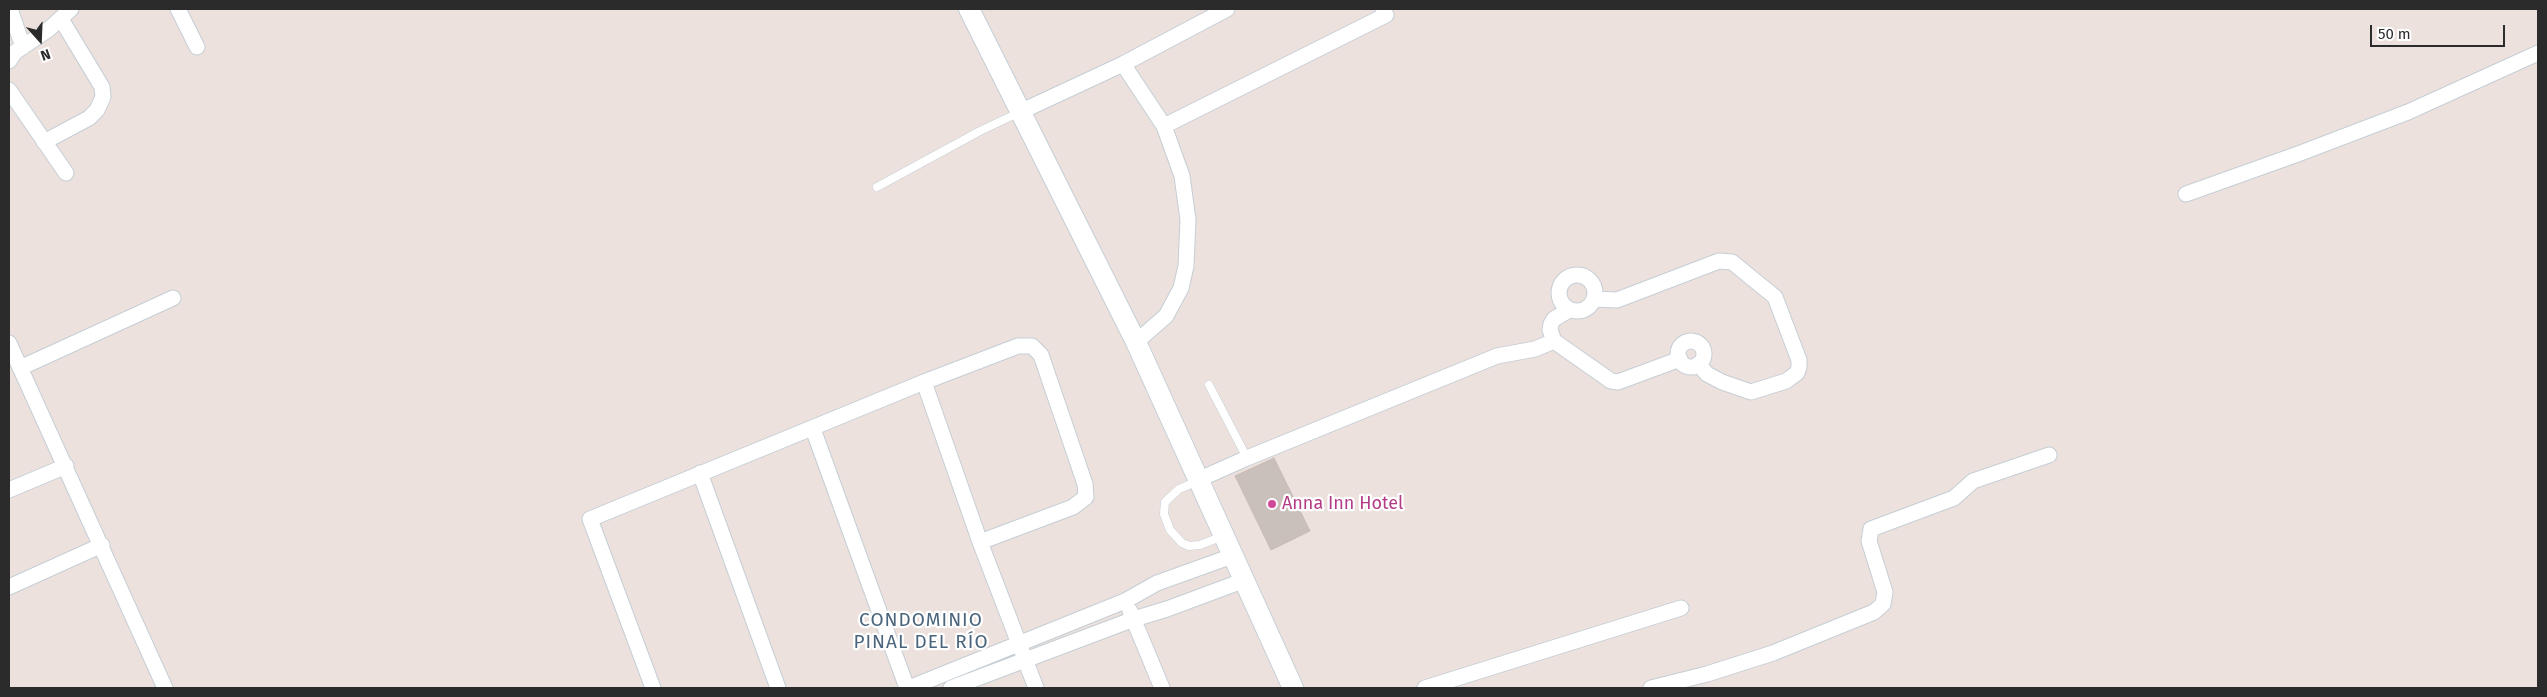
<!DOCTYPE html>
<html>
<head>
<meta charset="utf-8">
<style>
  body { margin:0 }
  #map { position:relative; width:2547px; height:697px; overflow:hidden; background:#ede1dd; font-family:"Fira Sans",sans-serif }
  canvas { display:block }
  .frame { position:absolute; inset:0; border:10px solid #2b2b2b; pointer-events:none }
  .north { position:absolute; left:15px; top:15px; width:50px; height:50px; -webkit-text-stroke:4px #fff; paint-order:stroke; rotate:160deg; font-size:14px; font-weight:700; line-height:20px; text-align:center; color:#2b2b2b }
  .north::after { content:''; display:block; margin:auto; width:18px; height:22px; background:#2b2b2b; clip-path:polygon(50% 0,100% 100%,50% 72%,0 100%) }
  .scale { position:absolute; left:2370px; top:25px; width:135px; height:22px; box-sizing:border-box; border:2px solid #2b2b2b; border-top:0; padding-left:6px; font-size:15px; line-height:18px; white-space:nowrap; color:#2b2b2b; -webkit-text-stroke:4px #fff; paint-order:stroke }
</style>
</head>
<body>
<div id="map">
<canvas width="2547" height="697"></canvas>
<div class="frame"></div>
<div class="north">N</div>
<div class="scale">50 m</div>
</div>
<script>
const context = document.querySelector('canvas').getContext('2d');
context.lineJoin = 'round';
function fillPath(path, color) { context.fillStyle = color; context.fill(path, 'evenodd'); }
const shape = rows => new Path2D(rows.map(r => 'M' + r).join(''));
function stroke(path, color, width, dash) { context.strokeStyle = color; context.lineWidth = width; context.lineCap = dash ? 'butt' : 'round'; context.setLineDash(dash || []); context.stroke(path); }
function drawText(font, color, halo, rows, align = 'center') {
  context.font = font + ' "Fira Sans",sans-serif'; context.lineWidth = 4.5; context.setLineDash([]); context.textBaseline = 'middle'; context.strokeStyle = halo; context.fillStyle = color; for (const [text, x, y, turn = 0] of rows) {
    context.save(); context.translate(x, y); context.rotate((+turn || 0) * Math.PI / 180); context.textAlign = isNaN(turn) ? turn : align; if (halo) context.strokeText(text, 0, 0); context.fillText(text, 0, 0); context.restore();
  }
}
const building = shape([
  [1274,458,1310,531,1271,550,1235,476,1274,458]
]);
fillPath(building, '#c9bfbb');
stroke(building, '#c9bcb6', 1);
const lane = shape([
  [877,187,980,131,1020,112],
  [1209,385,1247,458],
  [1198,481,1179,489,1165,502,1164,514,1170,530,1182,543,1189,546,1200,545,1223,536]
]);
const street = shape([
  [10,9,23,47],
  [178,9,197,47],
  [9,61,15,52,49,29,71,9],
  [1123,64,1164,126,1182,176,1188,220,1186,266,1181,288,1166,316,1136,342],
  [9,90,66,173],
  [1022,111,1123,64,1227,9],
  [1164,126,1386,15,1383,9],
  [44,142,89,118,97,110,103,97,102,87,61,19],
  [2186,194,2298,154,2408,112,2538,53],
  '1559 293a18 18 0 1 1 36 0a18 18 0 1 1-36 0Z',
  [1594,299,1617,300,1719,261,1732,262,1775,297,1799,360,1799,367,1797,373,1786,381,1751,392,1722,382,1707,374,1698,364],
  [1569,310,1554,319,1551,324,1550,330,1554,341,1611,381,1618,382,1680,359],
  '1678 354a13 13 0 1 1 26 0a13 13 0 1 1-26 0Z',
  [9,343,165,688],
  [20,368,173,298],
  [924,382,980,542,1036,688],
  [813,429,907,688],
  [700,473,778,688],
  [1200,479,1247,458,1497,356,1535,349,1554,341],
  [9,490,66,466],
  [9,587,102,545],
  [1130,611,1162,688],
  [653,688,590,519,924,382,1018,346,1032,346,1041,355,1085,484,1086,497,1073,507,980,542],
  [909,688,1125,601,1157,583,1235,555],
  [951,688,1134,619,1167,609,1245,580],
  [1425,688,1681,608],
  [1651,688,1707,674,1773,653,1874,612,1883,604,1885,592,1869,541,1871,529,1954,498,1973,481,2049,455]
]);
const secondary = shape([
  [969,9,1136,342,1293,688]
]);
stroke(lane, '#c5ced5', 9);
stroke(street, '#c5ced5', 17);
stroke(secondary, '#c5ced5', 22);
stroke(lane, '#fff', 8);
stroke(street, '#fff', 15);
stroke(secondary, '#fff', 20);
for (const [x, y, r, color] of [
  [1272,504,5,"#d1479c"]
]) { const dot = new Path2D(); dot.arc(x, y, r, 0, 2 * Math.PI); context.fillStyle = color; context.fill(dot); stroke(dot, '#fff', 2); }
drawText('18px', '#b23c85', '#fff', [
  ["Anna Inn Hotel",1282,504]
], 'left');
context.letterSpacing = '1px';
drawText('19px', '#4a657d', '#fff', [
  ["CONDOMINIO",921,621],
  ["PINAL DEL RÍO",921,643]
]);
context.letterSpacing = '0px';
</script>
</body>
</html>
